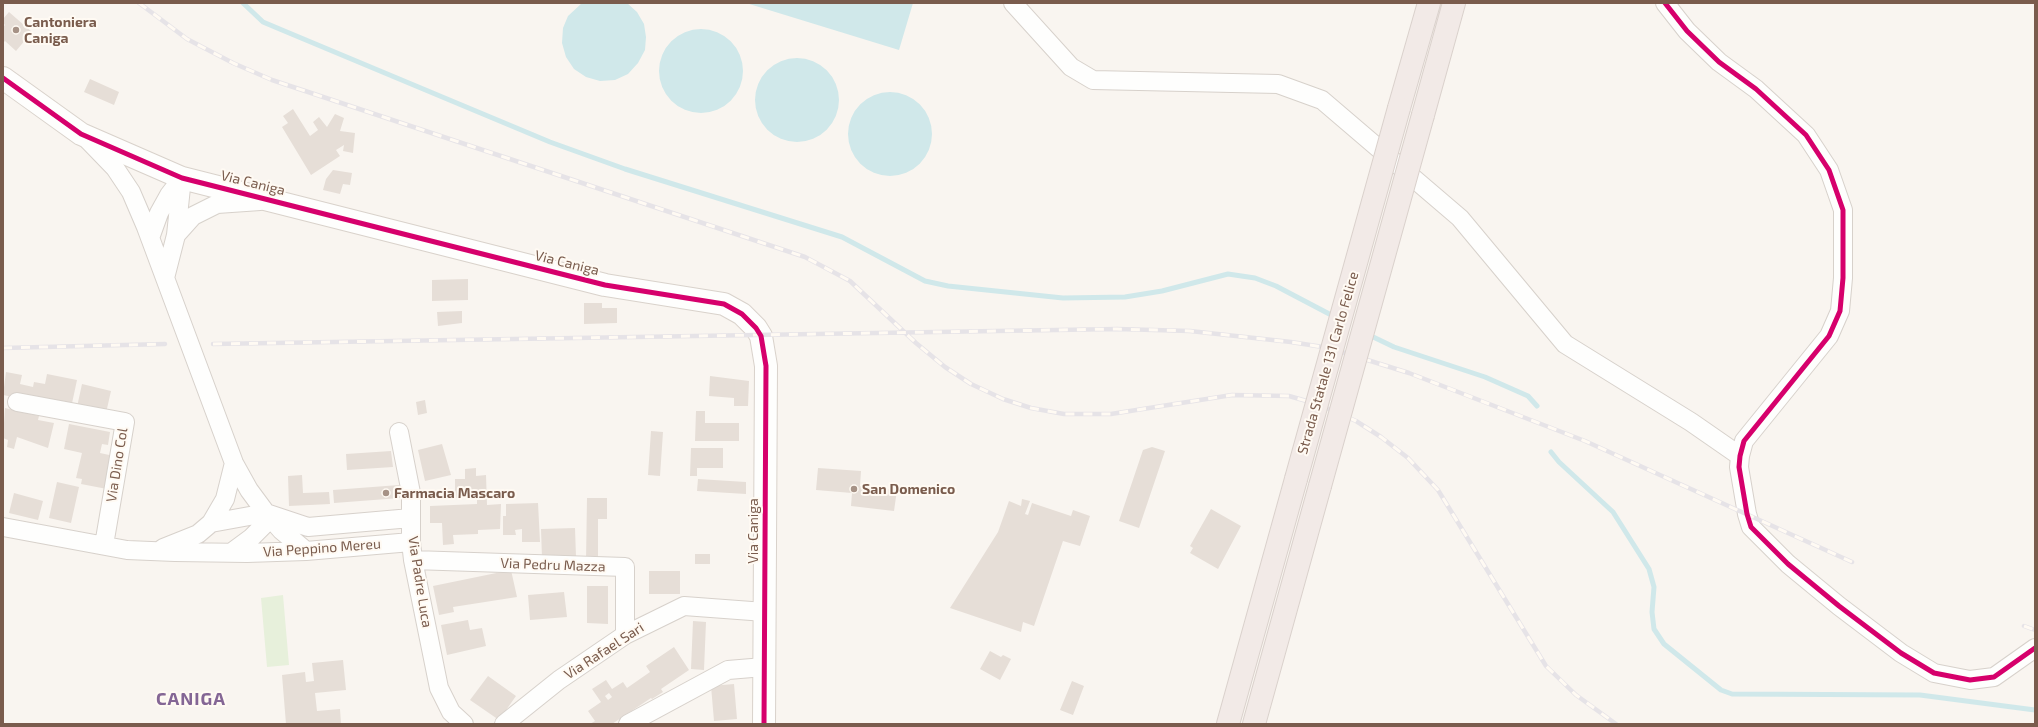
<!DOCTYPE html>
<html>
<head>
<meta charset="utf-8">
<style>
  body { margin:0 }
  #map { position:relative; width:2038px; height:727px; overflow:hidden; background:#f9f5f0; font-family:"Exo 2",sans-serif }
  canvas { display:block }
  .frame { position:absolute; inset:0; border:4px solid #7a5c4d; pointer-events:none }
</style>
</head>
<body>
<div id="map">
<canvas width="2038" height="727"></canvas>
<div class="frame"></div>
</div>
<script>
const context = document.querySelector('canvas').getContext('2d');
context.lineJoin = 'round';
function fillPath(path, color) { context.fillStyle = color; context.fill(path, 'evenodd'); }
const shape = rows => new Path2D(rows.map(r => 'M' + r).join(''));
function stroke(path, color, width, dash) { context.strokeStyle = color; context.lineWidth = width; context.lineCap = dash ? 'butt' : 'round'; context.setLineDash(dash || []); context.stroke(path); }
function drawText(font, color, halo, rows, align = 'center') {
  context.font = font + ' "Exo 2",sans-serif'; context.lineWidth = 4; context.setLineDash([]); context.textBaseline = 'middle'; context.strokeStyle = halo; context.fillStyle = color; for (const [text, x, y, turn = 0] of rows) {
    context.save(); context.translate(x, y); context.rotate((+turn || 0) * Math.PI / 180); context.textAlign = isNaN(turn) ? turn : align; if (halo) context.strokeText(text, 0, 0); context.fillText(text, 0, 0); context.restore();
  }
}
fillPath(shape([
  [283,595,289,665,267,667,261,598]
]), '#e7f0db');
fillPath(shape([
  [582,3,627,3,637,12,644,24,646,37,645,50,638,63,628,74,615,80,600,81,586,77,574,69,566,57,562,43,563,28,568,16],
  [746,3,913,3,899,50],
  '659 71a42 42 0 1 1 84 0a42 42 0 1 1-84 0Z',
  '755 100a42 42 0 1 1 84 0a42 42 0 1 1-84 0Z',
  '848 134a42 42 0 1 1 84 0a42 42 0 1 1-84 0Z'
]), '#d0e8ea');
stroke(shape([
  [243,3,263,22,282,30,550,142,625,169,842,237,925,281,948,286,1063,298,1125,297,1162,291,1228,274,1255,278,1276,286,1335,317],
  [1367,334,1394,347,1485,377,1528,396,1537,406],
  [1551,452,1559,462,1613,512,1649,569,1654,587,1652,612,1654,629,1664,644,1721,690,1732,694,1920,695,2035,710]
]), '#d0e8ea', 5);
fillPath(shape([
  [9,12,32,32,16,51,5,41,3,43,3,27,5,25,3,23,3,19],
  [90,79,119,92,114,105,84,92],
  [293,109,310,136,318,130,313,122,319,117,327,127,335,114,344,118,340,131,355,133,353,153,343,151,344,145,336,150,340,156,311,175,282,127,288,123,283,116],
  [333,170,352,173,350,185,343,184,340,194,323,190,326,179],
  [468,279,468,300,432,301,432,280],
  [584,303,602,303,602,308,617,308,617,323,584,324],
  [462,311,462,323,438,326,437,312],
  [6,372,22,375,20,384,33,387,34,382,45,384,47,374,77,380,71,408,3,395],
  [710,376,749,381,748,406,734,406,734,398,709,396],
  [82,384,111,391,106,413,77,407],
  [425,400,427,413,418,415,416,402],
  [5,408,39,416,38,420,54,423,48,448,17,437,14,449,7,447,8,440,3,438],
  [696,411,705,411,705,423,739,423,739,441,695,441],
  [69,424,110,432,108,445,102,444,100,453,114,456,107,489,81,484,82,479,76,478,82,453,64,449],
  [651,431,663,432,660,476,648,475],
  [442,444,451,475,425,481,418,450],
  [1152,447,1165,451,1139,528,1119,521,1143,450],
  [691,448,723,448,723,468,697,468,697,476,690,476],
  [391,451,393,467,347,470,346,454],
  [476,468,476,476,486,475,487,505,501,504,500,529,478,530,478,534,453,535,454,544,443,545,442,523,430,523,430,506,477,504,477,497,455,498,455,479,465,479,465,469],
  [818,468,861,471,860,486,897,490,894,511,851,506,852,493,816,490],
  [302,475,303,493,329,492,330,504,289,506,288,476],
  [698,479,746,482,746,494,697,491],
  [57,482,79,487,71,523,49,518],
  [399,485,400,498,334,503,333,490],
  [14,493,43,501,38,520,9,513],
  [587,498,607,498,607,519,598,519,598,561,586,561],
  [1022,499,1030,501,1025,514,1028,515,1032,503,1071,516,1073,510,1090,516,1080,546,1063,541,1034,626,1023,622,1021,632,950,608,998,532,1009,501,1021,506],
  [538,503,540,542,522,542,522,529,515,530,516,535,503,535,503,516,506,516,506,504],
  [1211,509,1241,526,1218,569,1190,553,1193,548,1190,546],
  [575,528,576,557,542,558,541,529],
  [695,554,710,554,710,564,695,564],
  [511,570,517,597,453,607,454,612,439,615,433,586],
  [649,571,680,571,680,594,649,594],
  [587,586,608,586,608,624,587,623],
  [564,592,567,617,530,620,528,595],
  [468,620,470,630,482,628,486,646,447,655,441,625],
  [693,621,706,622,704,670,691,669],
  [674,647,689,670,661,689,663,692,652,699,651,698,612,724,590,724,595,721,588,711,601,702,592,689,606,680,612,689,623,682,627,688,650,672,646,666],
  [609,693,612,697,608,700,605,696],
  [990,651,1001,657,1003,655,1011,659,1000,680,980,669],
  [343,660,346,690,315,693,317,711,340,709,341,724,286,724,282,675,305,672,306,682,314,681,312,663],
  [488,676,516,696,499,720,470,700],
  [1072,681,1084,686,1073,715,1060,710],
  [734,684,737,719,714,721,711,686]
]), '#e6ded7');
const street = shape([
  [1013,3,1071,67,1093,80,1278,84,1322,100,1460,218,1565,344,1691,422,1740,456],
  [1665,3,1687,31,1719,62,1756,89,1806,135,1829,170,1843,210,1843,278,1840,311,1829,336,1744,441,1740,456,1739,467,1747,514,1751,527,1788,564,1839,606,1901,653,1934,673,1970,680,1994,677,2035,648],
  [86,138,115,168,131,192,146,227,234,463,249,490,266,513,281,530,306,551],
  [176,235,193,216,217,204,260,201],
  [150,238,159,213,169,195,182,178],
  [165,278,176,235,182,178],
  [17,402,125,422,104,545],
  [399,432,411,493,411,542,413,560,439,688,451,712,464,724],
  [211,523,266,513,308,527,411,518],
  [3,527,127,550,175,552,247,553,306,551,411,542],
  [163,548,198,534,211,523,225,499,234,463],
  [232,552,251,538,264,525,266,513],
  [413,560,625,567,625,635],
  [504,724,559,680,625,635,684,606,765,612],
  [628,724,728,670,764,667]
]);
const secondary = shape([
  [3,78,81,134,182,178,605,285,724,304,742,314,756,328,761,336,766,366,764,724]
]);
const highway = shape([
  [1399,108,1429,3],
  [1423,115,1454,3],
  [1228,724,1296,479],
  [1254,724,1320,486]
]);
stroke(street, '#d7d1cb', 20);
stroke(secondary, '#d9d2cb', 24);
stroke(highway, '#dad1cc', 24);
stroke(street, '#fefefd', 18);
stroke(secondary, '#fefefd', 22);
stroke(highway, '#f2eae7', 22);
const rail = shape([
  [139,3,187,39,233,63,272,80,805,257,850,281,916,343,945,367,971,384,1003,399,1031,408,1064,414,1111,414,1232,395,1289,396,1317,404,1356,421,1381,437,1408,458,1438,490,1546,666,1576,695,1616,724],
  [213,344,1117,329,1190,331,1291,342,1329,348,1409,373,1585,441,1852,562],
  [3,348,165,344],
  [2024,626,2035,630]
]);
stroke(rail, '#e6e3e7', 4.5);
stroke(rail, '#fffaf3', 3, [9]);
const highwayBridge = shape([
  [1296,479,1399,108],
  [1320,486,1423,115]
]);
stroke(highwayBridge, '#dad1cc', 24, []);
stroke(highwayBridge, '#f2eae7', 22);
stroke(shape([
  [1665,3,1687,31,1719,62,1756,89,1806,135,1829,170,1843,210,1843,278,1840,311,1829,336,1744,441,1740,456,1739,467,1747,514,1751,527,1788,564,1839,606,1901,653,1934,673,1970,680,1994,677,2035,648],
  [3,78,81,134,182,178,605,285,724,304,742,314,756,328,761,336,766,366,764,724]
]), '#d6006c', 5);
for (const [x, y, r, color] of [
  [16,30,4,"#a69286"],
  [854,489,4,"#a69286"],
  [386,493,4,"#a69286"]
]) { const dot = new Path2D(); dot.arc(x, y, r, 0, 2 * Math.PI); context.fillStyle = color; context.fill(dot); stroke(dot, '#fffaf3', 1.5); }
drawText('bold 14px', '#7a5c4d', '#fffaf3', [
  ["Cantoniera",24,22],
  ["Caniga",24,38],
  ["San Domenico",862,489],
  ["Farmacia Mascaro",394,493]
], 'left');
drawText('14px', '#7a5c4d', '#fffaf3', [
  ["Via Caniga",253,183,14],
  ["Via Caniga",567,263,14],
  ["Strada Statale 131 Carlo Felice",1328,363,-74],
  ["Via Dino Col",117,465,-81],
  ["Via Caniga",753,531,-90],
  ["Via Peppino Mereu",322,548,-4],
  ["Via Pedru Mazza",553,565,2],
  ["Via Padre Luca",420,582,81],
  ["Via Rafael Sari",604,651,-33]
]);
context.letterSpacing = '1px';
drawText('bold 18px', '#846695', '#fffaf3', [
  ["CANIGA",191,699]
]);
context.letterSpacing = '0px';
</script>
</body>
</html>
